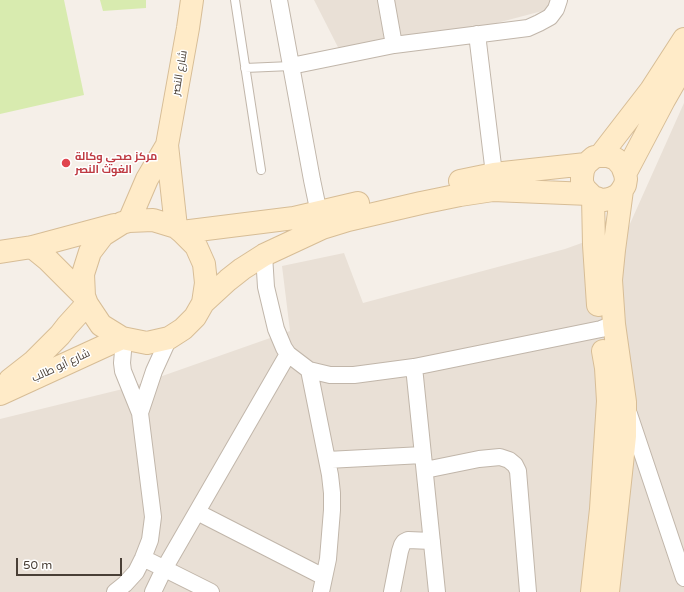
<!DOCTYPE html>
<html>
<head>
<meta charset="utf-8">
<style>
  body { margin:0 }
  #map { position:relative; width:684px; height:592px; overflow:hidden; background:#f5efe8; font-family:"Varela Round",sans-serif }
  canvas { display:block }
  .scale { position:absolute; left:16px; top:558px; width:106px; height:18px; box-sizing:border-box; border:2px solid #493f36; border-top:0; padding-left:5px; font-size:12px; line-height:14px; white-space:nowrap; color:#493f36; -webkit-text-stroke:3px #fff; paint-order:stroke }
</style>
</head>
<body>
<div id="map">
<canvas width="684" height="592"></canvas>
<div class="scale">50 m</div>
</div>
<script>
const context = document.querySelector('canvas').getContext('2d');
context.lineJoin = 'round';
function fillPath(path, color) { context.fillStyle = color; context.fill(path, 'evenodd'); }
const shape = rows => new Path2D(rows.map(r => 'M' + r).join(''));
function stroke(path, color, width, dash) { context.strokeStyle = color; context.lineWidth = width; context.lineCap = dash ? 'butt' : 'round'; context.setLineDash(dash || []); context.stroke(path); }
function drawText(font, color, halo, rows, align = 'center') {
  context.font = font + ' "Varela Round",Cairo,sans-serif'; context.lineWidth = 3; context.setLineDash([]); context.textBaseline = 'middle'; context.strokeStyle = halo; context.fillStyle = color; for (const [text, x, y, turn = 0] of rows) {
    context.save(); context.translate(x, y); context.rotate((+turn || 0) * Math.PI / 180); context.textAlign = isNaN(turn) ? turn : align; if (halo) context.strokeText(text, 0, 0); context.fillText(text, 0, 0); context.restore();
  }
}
fillPath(shape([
  [314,0,561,0,561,6,346,63],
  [684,103,684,592,0,592,0,419,131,387,290,331,282,266,344,253,363,303,565,249,629,226]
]), '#e9e0d6');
fillPath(shape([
  [0,0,64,0,84,95,0,114],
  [100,0,146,0,146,8,103,11]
]), '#d8ebaf');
const lane = shape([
  [235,0,261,170],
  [245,68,291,66]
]);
const street = shape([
  [279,0,312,180,321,223],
  [386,0,394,45,528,28,539,23,550,17,556,9,559,0],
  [477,34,494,174,494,184],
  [291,66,394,45],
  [264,255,266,287,276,329,284,348,288,354,309,370,330,375,354,375,414,367,601,329,614,324],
  [414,367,437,592],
  [309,370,330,475,332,493,332,510,328,559,321,592],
  [140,413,154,371,169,338],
  [629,414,684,578],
  [327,460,423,455],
  [425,470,479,459,500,457,509,460,515,465,518,471,528,592],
  [197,512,324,577],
  [143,558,211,592],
  [115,592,125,584,136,572,143,558,150,540,153,517,140,413,123,371,122,363,124,339],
  [153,592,164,569,288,354],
  [392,592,400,551,402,545,404,542,408,540,432,541]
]);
const secondary = shape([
  [600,156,651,90,684,39],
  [625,174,664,100,684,65],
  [460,181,494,174,586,164],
  [593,197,594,245,598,305],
  [129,221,147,179,167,145],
  [176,227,167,145,188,28,192,0],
  [182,232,294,218,358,203],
  [32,247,48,260,84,296],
  [0,252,32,247,114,225],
  [203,303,206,283,204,264,196,246,182,232,176,227,153,220,129,221,122,223,103,235,90,252,83,274,84,296,87,304,101,325,122,338,147,343,169,338,183,329,195,317,203,303,228,280,242,269,264,255,322,228,348,220,421,203,460,195,493,190,589,194],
  [10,380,33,362,60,335,67,326,87,304],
  [0,394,122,338],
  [592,592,601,509,608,401,606,368,603,351],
  [608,592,625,436,625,402,614,324,611,280,614,250,622,190,625,185,626,179,625,174,622,166,616,159,608,156,600,156,594,157,586,164,583,170,582,177,582,183,585,189,593,197,599,199,605,200,612,198,618,195,622,190]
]);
stroke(lane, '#c1b6aa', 10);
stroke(street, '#c1b6aa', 18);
stroke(secondary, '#d7bd96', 24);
stroke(lane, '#fff', 8);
stroke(street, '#fff', 16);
stroke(secondary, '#ffebc8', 22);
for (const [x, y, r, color] of [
  [66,163,5,"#e0444e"]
]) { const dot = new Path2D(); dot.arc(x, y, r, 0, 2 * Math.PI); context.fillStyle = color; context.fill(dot); stroke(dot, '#fff', 1.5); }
drawText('11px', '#493f36', '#fff', [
  ["شارع النصر",180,73,-80],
  ["شارع أبو طالب",61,366,-25]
]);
drawText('bold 11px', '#be3a42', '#fff', [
  ["مركز صحي وكالة",75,157],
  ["الغوث النصر",75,170]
], 'left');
</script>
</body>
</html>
